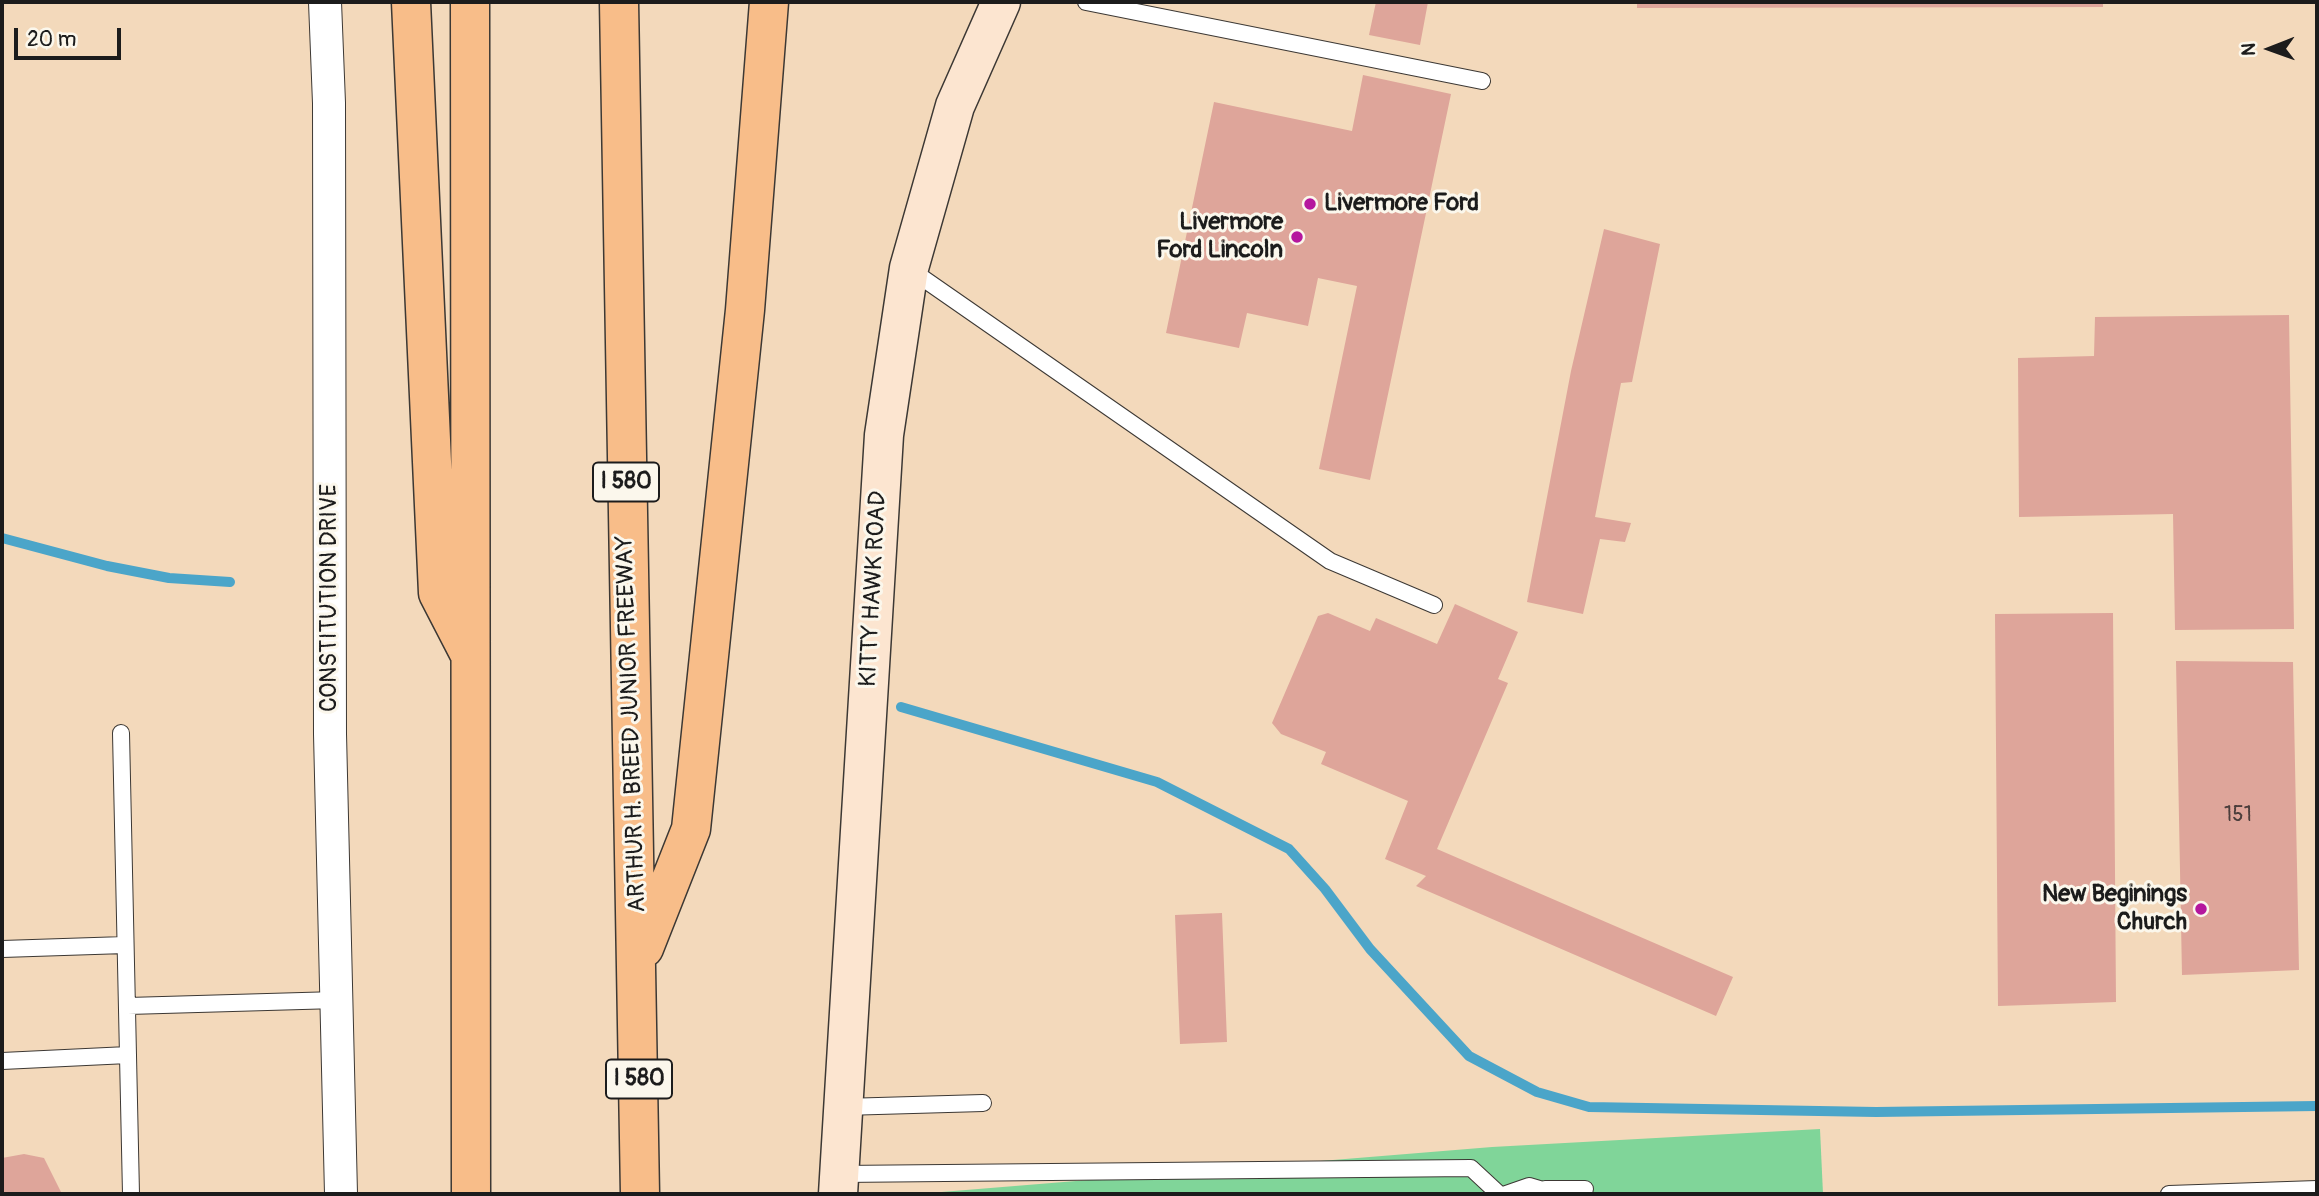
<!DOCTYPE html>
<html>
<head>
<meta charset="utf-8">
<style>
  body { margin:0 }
  #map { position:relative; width:2319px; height:1196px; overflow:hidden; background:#f3d9bb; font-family:Pangolin,sans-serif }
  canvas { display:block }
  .frame { position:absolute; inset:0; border:4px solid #1c1c1c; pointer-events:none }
  .north { position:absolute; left:2235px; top:14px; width:70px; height:70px; -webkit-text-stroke:5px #fbf7ec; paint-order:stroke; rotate:269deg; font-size:19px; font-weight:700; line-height:28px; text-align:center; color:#1c1c1c }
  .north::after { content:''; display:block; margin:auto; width:24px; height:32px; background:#1c1c1c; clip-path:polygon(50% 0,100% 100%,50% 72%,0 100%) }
  .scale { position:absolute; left:14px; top:28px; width:107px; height:32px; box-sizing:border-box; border:4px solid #1c1c1c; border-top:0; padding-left:9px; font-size:21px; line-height:24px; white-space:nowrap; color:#1c1c1c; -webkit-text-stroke:5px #fbf7ec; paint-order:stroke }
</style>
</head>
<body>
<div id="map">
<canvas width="2319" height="1196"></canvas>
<div class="frame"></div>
<div class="north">N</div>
<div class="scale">20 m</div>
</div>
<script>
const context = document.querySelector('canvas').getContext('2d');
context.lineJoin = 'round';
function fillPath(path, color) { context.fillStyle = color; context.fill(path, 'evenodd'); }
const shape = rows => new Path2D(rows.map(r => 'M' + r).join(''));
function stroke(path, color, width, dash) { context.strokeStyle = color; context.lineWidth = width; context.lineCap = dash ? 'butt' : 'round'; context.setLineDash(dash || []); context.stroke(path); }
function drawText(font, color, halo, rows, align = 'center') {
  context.font = font + ' Pangolin,sans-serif'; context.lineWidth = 6; context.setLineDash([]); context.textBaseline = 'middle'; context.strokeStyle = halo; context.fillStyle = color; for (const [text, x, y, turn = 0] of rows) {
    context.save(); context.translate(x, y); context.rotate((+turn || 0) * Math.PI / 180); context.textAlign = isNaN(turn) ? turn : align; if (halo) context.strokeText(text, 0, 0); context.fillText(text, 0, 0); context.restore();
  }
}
fillPath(shape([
  [1820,1129,1823,1194,917,1194,1492,1147]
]), '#80d599');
stroke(shape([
  [2,538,107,566,169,578,230,582],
  [901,707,1157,782,1289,849,1325,889,1370,949,1469,1056,1537,1092,1589,1107,1876,1112,2317,1106]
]), '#4ba5c9', 10);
fillPath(shape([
  [1376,2,1428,2,1420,45,1369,35],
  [1637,2,2103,2,2103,7,1637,8],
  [1363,75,1451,94,1370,480,1319,469,1357,286,1318,278,1308,326,1247,313,1239,348,1166,333,1214,102,1352,131],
  [1604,229,1660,244,1632,382,1621,383,1595,517,1631,523,1625,542,1600,539,1583,614,1527,602,1571,371],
  [2289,315,2294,629,2175,630,2173,514,2019,517,2018,358,2094,356,2095,317],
  [1455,604,1518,632,1498,679,1508,683,1437,849,1733,977,1716,1016,1416,886,1426,876,1385,859,1408,801,1321,764,1326,752,1281,734,1272,723,1318,616,1328,613,1370,631,1376,618,1437,644],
  [2113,613,2116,1002,1998,1006,1995,614],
  [2176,661,2293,662,2299,970,2182,975],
  [1222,913,1227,1042,1180,1044,1175,915],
  [24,1154,44,1158,62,1194,2,1194,2,1158]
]), '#dea59a');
const lane = shape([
  [1086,2,1482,81],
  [911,270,1330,561,1434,605],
  [121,733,131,1194],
  [2,949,125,945],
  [128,1006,337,1000],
  [2,1061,128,1055],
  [843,1107,983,1103],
  [840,1174,1471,1168,1499,1194],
  [1545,1189,1585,1189],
  [1506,1194,1529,1186,1556,1194],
  [2169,1194,2317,1189]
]);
const street = shape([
  [325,2,329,103,330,734,341,1194]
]);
const secondary = shape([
  [838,1194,884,435,909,268,955,106,1001,2]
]);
const highway = shape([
  [411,2,438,593,468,651],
  [470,2,471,1194],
  [619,2,640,1194],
  [644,948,691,829,745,310,769,2]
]);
stroke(lane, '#3c3834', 18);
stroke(street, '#3c3834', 34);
stroke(secondary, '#3c3834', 41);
stroke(highway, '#3c3834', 41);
stroke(lane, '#fff', 16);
stroke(street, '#fff', 32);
stroke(secondary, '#fce5d0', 38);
stroke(highway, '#f8bd89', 38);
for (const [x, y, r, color] of [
  [1310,204,7,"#b5179e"],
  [1297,237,7,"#b5179e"],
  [2201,909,7,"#b5179e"]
]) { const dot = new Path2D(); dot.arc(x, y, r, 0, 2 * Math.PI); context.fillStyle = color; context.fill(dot); stroke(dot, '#fbf7ec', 2.5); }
drawText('21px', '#4c3e3c', null, [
  ["151",2238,816]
]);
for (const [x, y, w] of [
  [626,482,66],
  [639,1079,66]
]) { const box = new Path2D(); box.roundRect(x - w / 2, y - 19.5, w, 39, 5); context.fillStyle = '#fbf7ec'; context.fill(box); stroke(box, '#1c1c1c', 2); }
drawText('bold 23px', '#1c1c1c', null, [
  ["I 580",626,482],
  ["I 580",639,1079]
]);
drawText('bold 24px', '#1c1c1c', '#fbf7ec', [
  ["Livermore Ford",1324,204,"left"],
  ["Livermore",1283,223],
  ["Ford Lincoln",1283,251],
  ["New Beginings",2187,895],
  ["Church",2187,923]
], 'right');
drawText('24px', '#1c1c1c', '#fbf7ec', [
  ["KITTY HAWK ROAD",874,589,-87],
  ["CONSTITUTION DRIVE",330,598,-90],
  ["ARTHUR H. BREED JUNIOR FREEWAY",632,724,-92]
]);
</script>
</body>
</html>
